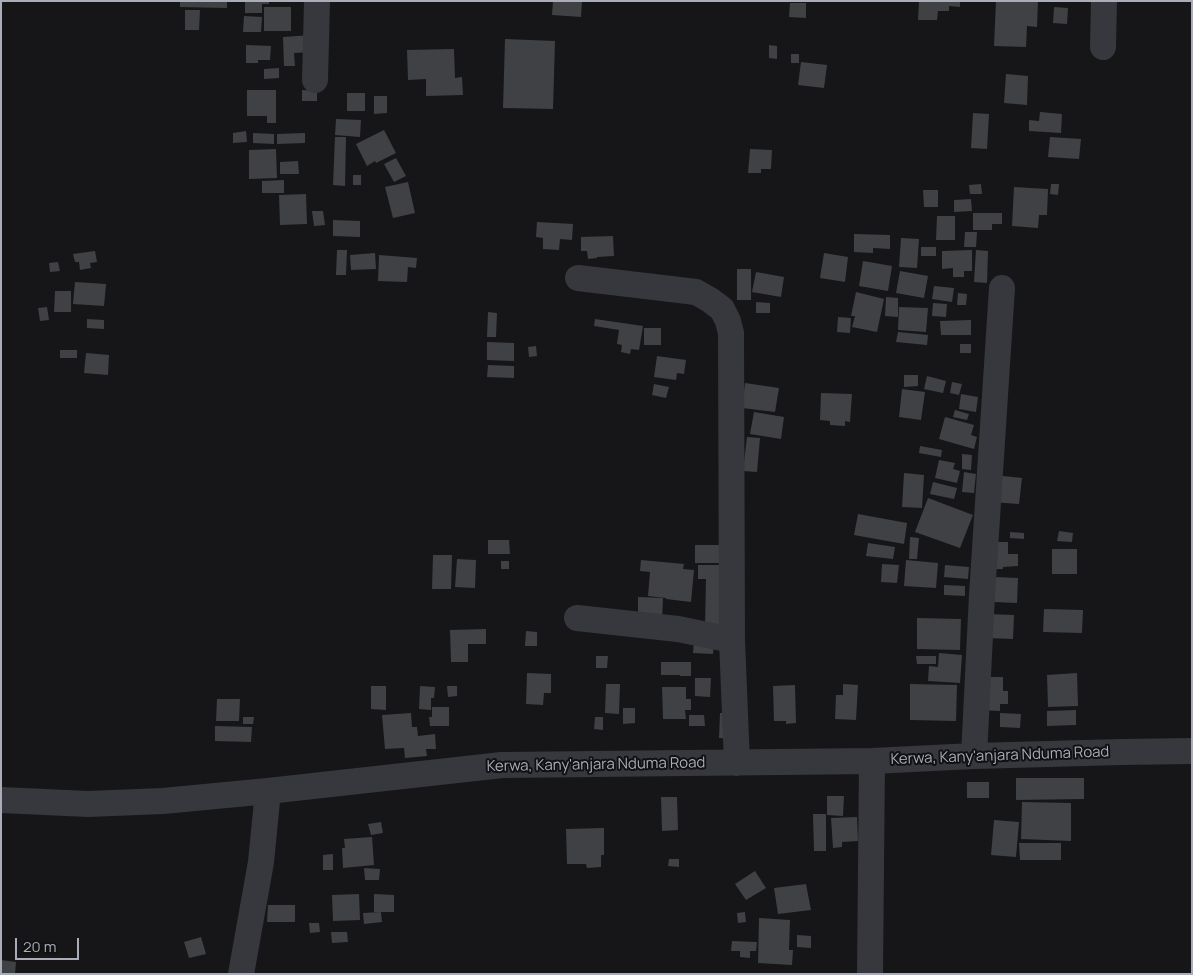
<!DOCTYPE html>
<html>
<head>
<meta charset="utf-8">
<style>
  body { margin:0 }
  #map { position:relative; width:1193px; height:975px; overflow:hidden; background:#161618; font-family:Manrope,sans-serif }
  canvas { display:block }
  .frame { position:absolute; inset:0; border:2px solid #a8adb8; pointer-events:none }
  .scale { position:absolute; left:15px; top:938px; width:64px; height:22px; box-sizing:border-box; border:2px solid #a8adb8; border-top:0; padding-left:6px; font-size:15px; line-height:18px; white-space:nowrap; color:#a8adb8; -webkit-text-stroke:4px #111113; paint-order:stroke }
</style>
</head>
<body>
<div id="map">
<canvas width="1193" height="975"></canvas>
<div class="frame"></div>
<div class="scale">20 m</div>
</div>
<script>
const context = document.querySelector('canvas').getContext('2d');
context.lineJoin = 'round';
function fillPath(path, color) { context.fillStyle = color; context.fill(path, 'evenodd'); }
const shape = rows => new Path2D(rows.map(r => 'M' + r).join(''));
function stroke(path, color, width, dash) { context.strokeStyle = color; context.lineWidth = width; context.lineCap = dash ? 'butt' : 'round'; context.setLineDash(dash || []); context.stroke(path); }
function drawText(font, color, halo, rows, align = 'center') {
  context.font = font + ' Manrope,sans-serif'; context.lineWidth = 4; context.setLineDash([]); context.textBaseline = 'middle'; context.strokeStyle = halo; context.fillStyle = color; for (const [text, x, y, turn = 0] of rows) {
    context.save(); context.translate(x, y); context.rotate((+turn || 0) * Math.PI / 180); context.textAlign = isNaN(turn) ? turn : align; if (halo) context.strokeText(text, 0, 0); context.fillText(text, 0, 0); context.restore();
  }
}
fillPath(shape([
  [180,1,227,1,227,8,180,7],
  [245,1,269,1,269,4,262,4,262,13,245,13],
  [553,1,582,1,581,17,552,15],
  [919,1,960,1,960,7,949,6,949,11,938,11,937,20,918,20],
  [996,1,1038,1,1037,27,1027,26,1026,47,994,46],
  [790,3,806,3,806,18,789,17],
  [264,7,291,7,291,31,264,31],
  [1054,7,1068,8,1067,24,1053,23],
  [185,10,200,10,199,30,185,30],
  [244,16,262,17,261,32,243,32],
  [312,35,312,52,294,53,295,66,284,66,283,37],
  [505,39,555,41,553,109,503,108],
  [246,45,271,46,270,60,258,60,258,63,246,63],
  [769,45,777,46,777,59,769,58],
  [454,49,455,78,462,77,463,95,426,96,426,79,408,80,407,50],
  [791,54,799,54,799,63,791,63],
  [801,62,827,65,824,88,798,85],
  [279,68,279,78,264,79,264,69],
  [1006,74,1028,76,1027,105,1004,103],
  [247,90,276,90,276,123,267,123,267,116,247,116],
  [302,90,317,91,317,101,302,101],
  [347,93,365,93,365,111,347,111],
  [374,96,387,96,387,113,374,114],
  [1040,112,1062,114,1061,133,1029,131,1029,120,1039,121],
  [973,113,989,114,987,149,971,148],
  [336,119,361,120,360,137,335,135],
  [384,130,396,153,376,163,375,161,367,166,356,144],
  [246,131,247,142,233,143,233,133],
  [253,133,274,134,274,144,253,143],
  [305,133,305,143,277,144,277,134],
  [335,137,346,137,345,186,333,185],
  [1050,137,1081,139,1079,159,1048,157],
  [276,149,277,178,249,179,249,150],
  [750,149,772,150,771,169,761,169,761,173,748,173],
  [396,158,406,176,394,182,384,164],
  [298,161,299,174,280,174,280,162],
  [353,175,361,175,361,185,353,185],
  [284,180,284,193,262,193,262,181],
  [408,182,415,213,393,218,385,187],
  [981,184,982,194,970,194,969,185],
  [1051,184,1059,184,1058,195,1050,194],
  [1014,187,1048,189,1047,215,1039,215,1038,228,1012,226],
  [923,190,938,190,938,207,924,207],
  [306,194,307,224,280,225,279,195],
  [971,199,972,211,954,212,954,200],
  [312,211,323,211,325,225,314,226],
  [973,213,1002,213,1002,224,992,224,992,230,973,230],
  [937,216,955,216,955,240,936,240],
  [333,220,360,221,360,237,333,236],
  [537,222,573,224,572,240,560,239,559,250,543,249,543,238,536,237],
  [965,232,977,232,976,247,964,247],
  [854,234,890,235,890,249,873,248,873,253,854,252],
  [613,236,614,256,597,257,597,258,588,259,587,251,581,251,581,237],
  [901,238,919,239,917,268,899,267],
  [921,247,936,247,936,256,921,256],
  [337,250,347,250,346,275,336,275],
  [972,250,972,271,964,271,964,277,953,277,953,268,942,269,942,251],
  [976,250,988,251,987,283,974,282],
  [95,251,97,262,90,263,91,268,80,270,79,262,75,262,73,254],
  [375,253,376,269,351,270,350,255],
  [824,253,848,257,845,282,820,278],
  [379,255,417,258,416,268,408,267,407,282,378,281],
  [863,261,892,266,888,291,859,286],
  [58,262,60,271,50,272,49,263],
  [737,269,751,269,751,300,737,300],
  [900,271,928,276,924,298,896,293],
  [756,272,784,277,781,297,752,292],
  [75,282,106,284,104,306,73,304],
  [934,286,954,288,952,302,932,299],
  [55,291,71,291,71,312,54,312],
  [856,292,884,299,877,332,852,327,855,316,851,316],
  [958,293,967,294,966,305,957,305],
  [886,297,898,298,898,317,885,316],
  [756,302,770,303,770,313,756,313],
  [933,303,947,304,946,317,932,316],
  [47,307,49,320,40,321,38,308],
  [899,307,928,308,926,332,898,330],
  [488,312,497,313,496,337,487,337],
  [838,317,851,318,850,333,837,332],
  [87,319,104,320,104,329,87,328],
  [595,319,643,326,639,350,631,349,630,354,621,352,622,345,617,344,619,330,594,326],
  [971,320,971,335,941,335,940,321],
  [644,328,661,328,661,345,644,345],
  [898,332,928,335,927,345,896,342],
  [487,342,514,343,514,361,487,360],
  [960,344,971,344,971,353,960,353],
  [536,346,537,356,529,357,528,347],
  [60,350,77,350,77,358,60,358],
  [86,353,109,355,108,375,84,373],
  [657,356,686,360,684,374,677,373,676,380,654,377],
  [488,365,514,366,514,378,487,377],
  [904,375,918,375,918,386,904,387],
  [927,376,946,381,943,393,924,389],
  [952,382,962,384,959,395,950,393],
  [745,383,779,388,775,412,742,408],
  [654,384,669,387,666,398,652,395],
  [902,389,925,392,921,420,899,417],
  [821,393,852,394,850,422,845,421,845,426,830,425,830,421,820,420],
  [961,394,978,397,976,412,959,409],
  [955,410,969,414,967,420,953,417],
  [754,412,784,417,781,439,750,434],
  [945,417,974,425,971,435,977,437,974,449,939,439],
  [747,437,760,438,757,472,743,471],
  [920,446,942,450,941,457,919,453],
  [962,454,972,455,971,470,962,469],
  [939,460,955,463,953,469,960,471,957,483,935,478],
  [964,472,976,474,974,493,962,492],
  [904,473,924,475,922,508,902,507],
  [994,475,1022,478,1019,504,991,502],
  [933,482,957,488,954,499,930,494],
  [928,498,973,515,960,548,915,532],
  [858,514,907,523,904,544,854,535],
  [1059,531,1073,533,1072,542,1057,541],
  [1010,532,1024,533,1024,539,1010,538],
  [910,537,919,538,917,559,909,559],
  [488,540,509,540,510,554,488,554],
  [990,542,1008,542,1008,554,1018,554,1018,566,1003,567,1003,569,991,569],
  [868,543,895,547,893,559,866,556],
  [695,545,720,545,720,563,695,563],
  [1052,549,1077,549,1077,574,1052,574],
  [433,555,452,555,451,589,432,589],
  [457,559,476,560,475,588,455,587],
  [641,560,684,564,683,569,694,570,691,602,666,599,666,598,648,596,650,572,640,571],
  [906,560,938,563,936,588,904,586],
  [501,561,509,561,509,569,501,569],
  [882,564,899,565,897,583,881,582],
  [698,565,733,565,733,628,705,627,706,579,698,579],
  [945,565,969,567,968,579,944,577],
  [995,577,1018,578,1017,603,994,602],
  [944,585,965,586,965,596,944,595],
  [638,597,663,598,662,621,638,621],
  [1044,609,1083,610,1082,633,1043,632],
  [987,614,1014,615,1013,639,986,638],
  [917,618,961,619,960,650,917,649],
  [486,629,486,644,468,644,468,662,451,662,450,630],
  [526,631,537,632,537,646,525,646],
  [694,641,714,642,713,654,693,653],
  [939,653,962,655,960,683,928,681,929,666,938,667],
  [596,656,608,656,607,668,596,668],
  [916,656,936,656,936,664,917,664],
  [661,662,691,662,691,676,680,676,680,675,661,675],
  [527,673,551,674,551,693,544,693,543,705,526,704],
  [1077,673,1078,706,1048,707,1047,675],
  [979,677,1003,677,1003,691,1008,691,1008,704,1000,704,1000,711,979,710],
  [695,678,711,678,710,697,695,696],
  [606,684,620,684,619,714,605,713],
  [843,684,858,685,856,720,835,719,836,695,843,695],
  [910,684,957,685,956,721,910,720],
  [795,685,796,723,786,724,786,721,774,721,773,686],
  [371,686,386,686,386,710,371,709],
  [420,686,435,687,434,698,431,698,431,710,419,709],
  [447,686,457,686,457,696,448,697],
  [662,687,686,687,686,699,691,699,691,710,685,710,686,719,663,719],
  [217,699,240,699,239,721,216,721],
  [432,707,449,707,449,726,430,726,429,717,432,717],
  [623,708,635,708,635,723,623,724],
  [1076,710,1076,725,1047,726,1047,711],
  [411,713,412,727,417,727,418,736,435,734,436,749,426,749,427,756,405,758,404,748,385,749,382,715],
  [720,713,737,713,737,739,719,738],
  [1000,713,1021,714,1020,728,1000,727],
  [689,715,704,715,705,726,689,726],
  [243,717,254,717,253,724,243,724],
  [595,717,603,717,603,730,594,729],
  [215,726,252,727,251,742,215,741],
  [1016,778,1084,778,1084,799,1016,800],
  [967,782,989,782,989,798,967,798],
  [827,796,844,796,843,816,827,815],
  [661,797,677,797,678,830,662,831],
  [1022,802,1071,803,1071,841,1021,839],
  [813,814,826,814,826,851,814,851],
  [857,817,858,841,842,842,842,847,833,848,831,818],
  [994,820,1019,822,1016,857,991,855],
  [381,822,383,833,371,835,368,824],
  [604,828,604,855,601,855,601,867,587,868,586,864,567,864,566,829],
  [372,837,374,865,343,868,342,848,345,848,344,839],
  [1019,843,1061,843,1061,860,1020,860],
  [333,854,333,870,323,870,323,855],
  [669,859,679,859,679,867,668,866],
  [364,868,380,869,379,880,365,880],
  [755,871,766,888,746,900,735,884],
  [806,884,811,910,778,914,774,888],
  [359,894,360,920,333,921,332,895],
  [374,894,394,895,394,912,374,912],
  [268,905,295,905,295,922,267,922],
  [381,912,382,922,364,924,363,913],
  [745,912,746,922,738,923,737,913],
  [759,918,790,920,789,950,793,950,792,965,758,963],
  [309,923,319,923,320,932,310,933],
  [331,932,347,932,348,942,332,943],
  [797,935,811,936,811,948,797,947],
  [201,937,206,954,189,958,184,942],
  [732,941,757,942,756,951,750,951,750,958,740,957,740,951,731,951],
  [1,960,16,962,15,974,1,974]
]), '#404145');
stroke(shape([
  [1103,47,1104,1],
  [315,80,317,1],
  [578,278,696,292,710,300,722,309,728,321,731,333,732,640,737,763],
  [577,618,678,629,732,640],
  [974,756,982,595,1002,288],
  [1,800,88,804,163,801,268,791,502,765,872,761,974,756,1121,752,1192,751],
  [241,974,261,862,268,791],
  [870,974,872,761]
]), '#37383d', 26);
drawText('15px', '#a8adb8', '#111113', [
  ["Kerwa, Kany'anjara Nduma Road",1000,756,-2],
  ["Kerwa, Kany'anjara Nduma Road",596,765,-1]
]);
</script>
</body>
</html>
